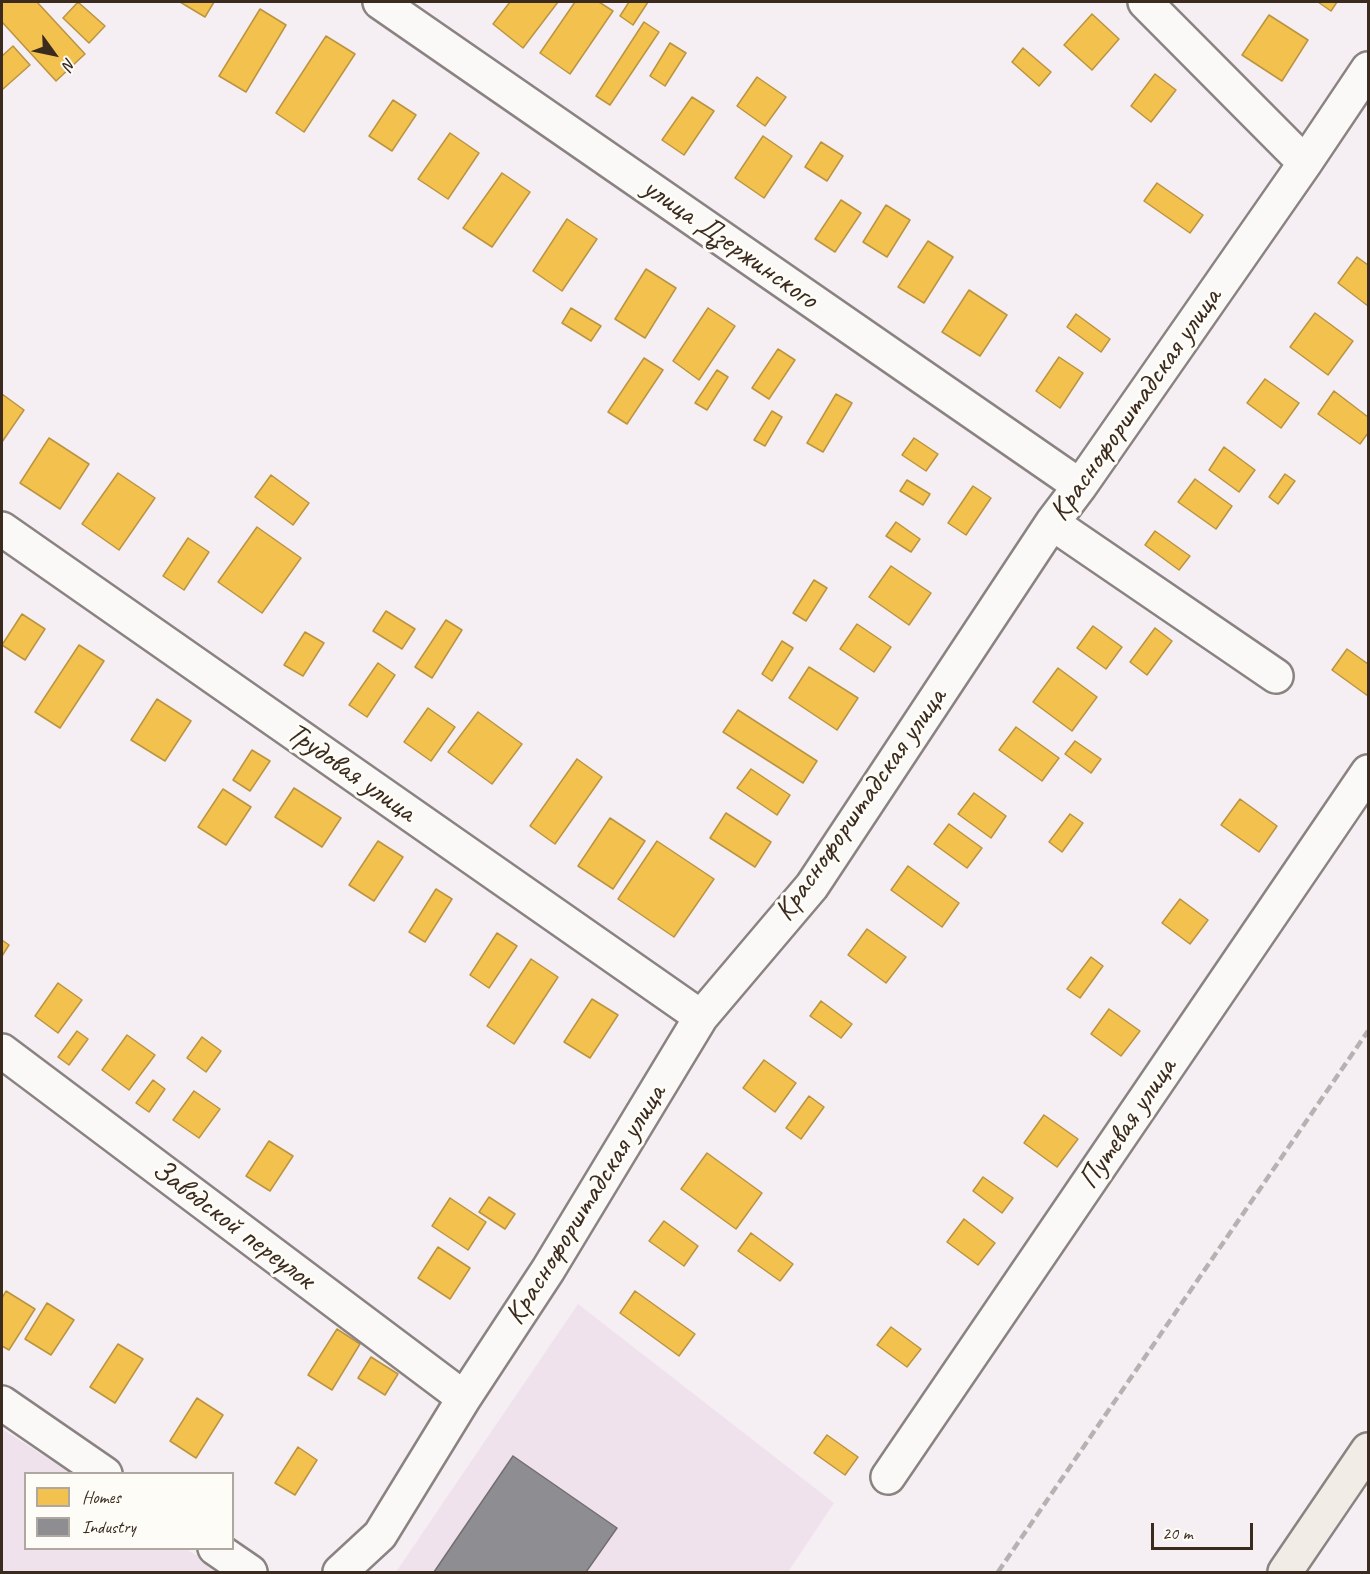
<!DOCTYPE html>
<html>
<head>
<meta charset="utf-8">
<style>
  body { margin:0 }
  #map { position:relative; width:1370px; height:1574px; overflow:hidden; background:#f5eef2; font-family:Caveat,sans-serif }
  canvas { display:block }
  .frame { position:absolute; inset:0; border:3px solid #3b2a1e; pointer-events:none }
  .legend { position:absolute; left:24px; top:1472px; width:210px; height:78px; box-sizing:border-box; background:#fdfcf7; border:2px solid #afa8a0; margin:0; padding:8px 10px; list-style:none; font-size:18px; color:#3b2a1e }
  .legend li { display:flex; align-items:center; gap:12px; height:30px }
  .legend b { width:30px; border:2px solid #afa8a0 }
  .north { position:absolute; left:24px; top:24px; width:60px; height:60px; -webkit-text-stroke:4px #fdfcf7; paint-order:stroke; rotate:123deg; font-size:16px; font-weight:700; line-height:24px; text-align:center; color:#3b2a1e }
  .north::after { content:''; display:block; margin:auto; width:21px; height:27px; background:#3b2a1e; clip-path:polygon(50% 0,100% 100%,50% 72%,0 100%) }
  .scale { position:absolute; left:1151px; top:1523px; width:102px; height:27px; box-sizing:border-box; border:3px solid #3b2a1e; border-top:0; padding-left:8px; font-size:18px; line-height:21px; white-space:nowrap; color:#3b2a1e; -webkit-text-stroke:4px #fdfcf7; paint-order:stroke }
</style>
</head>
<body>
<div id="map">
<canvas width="1370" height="1574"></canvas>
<div class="frame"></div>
<ul class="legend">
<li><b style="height:16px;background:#f2c14e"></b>Homes</li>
<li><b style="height:16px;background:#8d8d92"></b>Industry</li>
</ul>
<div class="north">N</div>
<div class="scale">20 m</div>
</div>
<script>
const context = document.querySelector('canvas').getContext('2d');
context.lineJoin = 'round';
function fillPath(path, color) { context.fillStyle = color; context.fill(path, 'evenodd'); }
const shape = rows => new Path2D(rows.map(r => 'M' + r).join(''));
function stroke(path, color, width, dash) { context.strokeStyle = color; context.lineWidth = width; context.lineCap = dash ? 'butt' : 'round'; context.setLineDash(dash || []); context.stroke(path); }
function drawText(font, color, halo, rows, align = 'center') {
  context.font = font + ' Caveat,sans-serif'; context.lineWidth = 6; context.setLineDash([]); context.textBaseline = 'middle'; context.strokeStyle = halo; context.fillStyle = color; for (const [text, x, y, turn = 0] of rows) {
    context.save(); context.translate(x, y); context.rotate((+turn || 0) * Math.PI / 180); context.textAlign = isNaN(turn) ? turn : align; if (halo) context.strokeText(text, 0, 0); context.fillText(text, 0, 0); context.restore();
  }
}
fillPath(shape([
  [578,1304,834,1503,788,1572,396,1572],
  [2,1429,71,1473,26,1474,26,1548,186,1549,223,1572,2,1572]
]), '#f0e2ed');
const homes = shape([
  [2,2,37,2,85,54,56,81,2,22,2,2],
  [78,2,105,26,89,43,63,18,78,2],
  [180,2,214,2,205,17,180,2],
  [510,2,558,2,523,48,493,24,510,2],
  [575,2,599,2,613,11,570,74,540,53,575,2],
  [629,2,648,2,633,25,620,16,629,2],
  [1318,2,1337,2,1331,11,1318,2],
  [260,9,286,25,246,92,219,76,260,9],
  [1092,14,1119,39,1092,70,1064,45,1092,14],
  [1269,15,1308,40,1282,81,1242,55,1269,15],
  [644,22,659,32,610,105,596,96,644,22],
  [326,36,355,54,304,132,276,113,326,36],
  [670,43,686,53,665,86,650,76,670,43],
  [13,46,30,65,3,89,2,88,2,56,13,46],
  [1023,48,1051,72,1039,86,1012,62,1023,48],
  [1155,74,1176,90,1151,122,1131,106,1155,74],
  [757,77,786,97,765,126,737,106,757,77],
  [692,97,714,111,684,155,662,140,692,97],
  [393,100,416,115,392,151,369,136,393,100],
  [450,133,479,153,448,199,418,179,450,133],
  [763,136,792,156,764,198,735,178,763,136],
  [821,142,843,156,827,181,805,167,821,142],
  [502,173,530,192,492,247,463,228,502,173],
  [1157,183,1203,215,1190,233,1144,201,1157,183],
  [841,200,861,213,835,252,815,239,841,200],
  [886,205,910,220,887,257,863,242,886,205],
  [567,219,597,239,562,291,533,271,567,219],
  [928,241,953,257,924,303,898,287,928,241],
  [1357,257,1368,265,1368,306,1338,283,1357,257],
  [646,269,676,288,645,338,615,319,646,269],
  [969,290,1007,315,980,356,942,332,969,290],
  [571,308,601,326,591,341,562,323,571,308],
  [708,308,735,326,699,380,673,361,708,308],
  [1315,313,1353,341,1328,375,1290,347,1315,313],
  [1076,314,1110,339,1101,352,1067,327,1076,314],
  [778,349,795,360,769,399,752,388,778,349],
  [1059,357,1083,373,1060,408,1036,391,1059,357],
  [644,358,663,370,627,424,608,412,644,358],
  [717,370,728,377,707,410,695,403,717,370],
  [1265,379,1299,403,1281,428,1247,403,1265,379],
  [1334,391,1368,417,1368,433,1360,444,1318,414,1334,391],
  [2,394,24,410,2,442,2,394],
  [836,394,852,403,823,452,807,443,836,394],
  [772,411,782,417,765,446,754,440,772,411],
  [49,438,89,464,60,509,20,483,49,438],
  [914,438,938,454,926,471,902,455,914,438],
  [1224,447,1255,470,1239,492,1209,470,1224,447],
  [118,473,155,498,119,550,82,524,118,473],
  [1285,474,1295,481,1278,504,1269,497,1285,474],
  [271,475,309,503,293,525,255,497,271,475],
  [1195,479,1232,506,1216,529,1178,502,1195,479],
  [907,480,930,494,923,505,900,491,907,480],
  [973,486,991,498,966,535,948,523,973,486],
  [896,522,920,539,911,552,886,536,896,522],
  [257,527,301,558,262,613,218,582,257,527],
  [1155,531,1190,556,1179,570,1145,545,1155,531],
  [188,538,209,552,184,590,163,576,188,538],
  [891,566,931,593,909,625,869,597,891,566],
  [814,580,827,588,806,621,793,613,814,580],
  [386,611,415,629,402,649,373,631,386,611],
  [22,614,45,629,25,660,2,645,22,614],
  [446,620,462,630,432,678,415,667,446,620],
  [857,624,891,647,874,672,840,649,857,624],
  [1093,626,1122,647,1106,669,1077,648,1093,626],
  [1155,628,1172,641,1147,675,1130,662,1155,628],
  [305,632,324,643,303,676,284,665,305,632],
  [782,641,793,648,772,681,762,674,782,641],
  [79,645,104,661,60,728,35,712,79,645],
  [1347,649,1368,664,1368,696,1332,670,1347,649],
  [378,663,395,675,367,717,349,705,378,663],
  [809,667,858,698,837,730,789,698,809,667],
  [1058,668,1097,697,1072,731,1033,702,1058,668],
  [157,699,191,721,165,761,131,740,157,699],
  [428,708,455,727,431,761,404,742,428,708],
  [738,710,817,761,803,783,723,732,738,710],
  [478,712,522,744,492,784,448,752,478,712],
  [1016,727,1059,758,1042,781,999,750,1016,727],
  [1075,741,1101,759,1091,773,1065,754,1075,741],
  [252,750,270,761,250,791,233,780,252,750],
  [577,759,602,777,555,844,530,826,577,759],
  [751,769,790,795,777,815,737,788,751,769],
  [294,788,341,818,322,847,275,817,294,788],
  [223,789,251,807,226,845,198,827,223,789],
  [974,793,1006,816,991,838,958,814,974,793],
  [1240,799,1277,826,1259,852,1221,825,1240,799],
  [726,813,771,842,755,867,710,838,726,813],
  [1070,814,1083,823,1062,852,1049,842,1070,814],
  [610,818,645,841,613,889,578,866,610,818],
  [949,824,982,848,967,868,934,844,949,824],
  [378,841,403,857,374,901,349,885,378,841],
  [657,841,714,879,674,937,618,899,657,841],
  [908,866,959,903,942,927,891,890,908,866],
  [436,889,452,899,425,942,409,932,436,889],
  [1180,899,1208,920,1190,944,1162,923,1180,899],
  [867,929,906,957,886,983,848,955,867,929],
  [497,933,517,946,489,988,470,975,497,933],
  [2,940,9,945,2,956,2,940],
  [1091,957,1103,966,1080,998,1067,989,1091,957],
  [531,959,558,977,514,1044,487,1026,531,959],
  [58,983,82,1000,58,1033,35,1016,58,983],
  [592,999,618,1015,590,1058,564,1042,592,999],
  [821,1001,852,1024,841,1038,810,1016,821,1001],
  [1109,1009,1140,1031,1121,1056,1091,1034,1109,1009],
  [77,1031,88,1039,69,1065,58,1057,77,1031],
  [127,1035,155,1055,129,1090,102,1070,127,1035],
  [202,1037,221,1051,206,1072,187,1058,202,1037],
  [764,1060,796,1083,775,1112,743,1088,764,1060],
  [153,1080,165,1089,149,1112,136,1103,153,1080],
  [194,1091,220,1109,199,1138,173,1120,194,1091],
  [809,1096,824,1107,801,1139,786,1128,809,1096],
  [1044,1115,1078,1139,1057,1167,1024,1143,1044,1115],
  [269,1141,293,1156,270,1191,246,1176,269,1141],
  [707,1153,762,1193,736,1229,681,1189,707,1153],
  [983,1177,1013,1198,1002,1213,973,1191,983,1177],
  [489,1197,515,1214,505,1229,479,1212,489,1197],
  [450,1198,486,1222,468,1250,432,1226,450,1198],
  [964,1219,995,1243,978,1265,947,1242,964,1219],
  [664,1221,698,1246,684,1266,649,1241,664,1221],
  [751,1233,793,1264,780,1281,738,1251,751,1233],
  [438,1247,470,1268,450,1299,418,1278,438,1247],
  [6,1291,35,1309,9,1350,2,1346,2,1298,6,1291],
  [635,1291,695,1334,679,1356,620,1313,635,1291],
  [47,1303,74,1320,51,1355,25,1339,47,1303],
  [891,1327,921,1349,907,1367,877,1345,891,1327],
  [337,1329,360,1344,332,1390,308,1375,337,1329],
  [118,1344,143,1359,115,1403,90,1387,118,1344],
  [371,1357,398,1374,385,1395,358,1378,371,1357],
  [197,1398,223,1415,196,1458,170,1441,197,1398],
  [827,1435,858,1457,845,1475,814,1453,827,1435],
  [298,1447,317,1460,295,1495,275,1483,298,1447]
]);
fillPath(homes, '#f2c14e');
stroke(homes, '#bb9440', 1.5);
const industry = shape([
  [513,1456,617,1528,586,1572,434,1572,513,1456]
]);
fillPath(industry, '#8d8d92');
stroke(industry, '#746f6f', 1.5);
const minor = shape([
  [380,2,1080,486],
  [1145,2,1305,163],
  [1052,523,1276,676],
  [2,529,701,1017],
  [2,1051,464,1398],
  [2,1403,105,1474],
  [888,1477,1368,772],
  [215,1548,250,1572],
  [340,1572,380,1535,464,1398,548,1270,701,1017,812,886,1052,523,1080,486,1305,163,1368,69]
]);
const major = shape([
  [1285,1572,1368,1450]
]);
stroke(minor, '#8a8382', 38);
stroke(major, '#8a8382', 38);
stroke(minor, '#faf9f8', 33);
stroke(major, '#f2ece7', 33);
stroke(shape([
  [998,1572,1368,1031]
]), '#b5b2b1', 4.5, [9, 4.5]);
drawText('30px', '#3b2a1e', '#fdfcf7', [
  ["улица Дзержинского",730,244,35],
  ["Краснофорштадская улица",1136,405,-55],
  ["Трудовая улица",351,773,35],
  ["Краснофорштадская улица",861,805,-55],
  ["Путевая улица",1128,1124,-56],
  ["Краснофорштадская улица",586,1205,-58],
  ["Заводской переулок",233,1225,37]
]);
</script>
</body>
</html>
